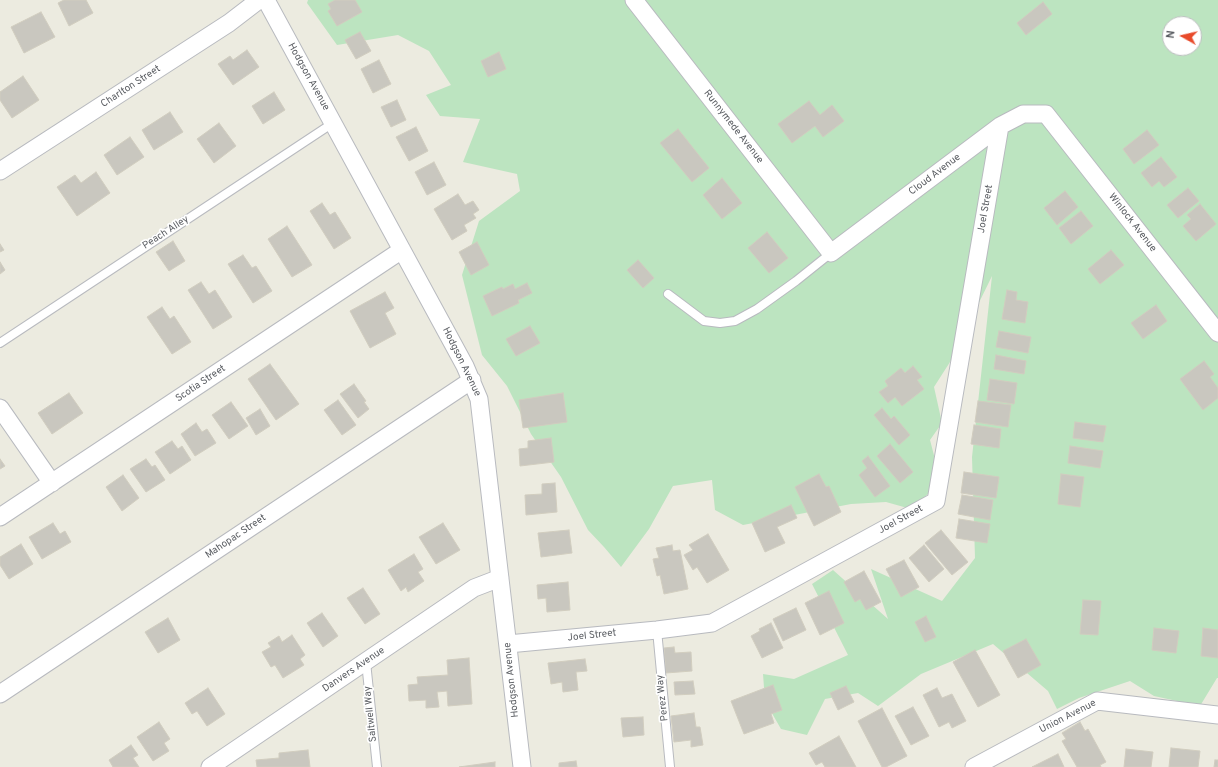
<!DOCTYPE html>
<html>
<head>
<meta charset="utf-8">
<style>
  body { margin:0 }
  #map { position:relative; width:1218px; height:767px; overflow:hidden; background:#ecebe0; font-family:Overpass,sans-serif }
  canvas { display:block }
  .north { position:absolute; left:1162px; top:16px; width:40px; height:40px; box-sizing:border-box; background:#fff; border:1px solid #bdbec0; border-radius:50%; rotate:278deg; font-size:11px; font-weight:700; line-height:16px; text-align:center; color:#595c61 }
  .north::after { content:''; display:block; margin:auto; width:14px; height:18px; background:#e84a2a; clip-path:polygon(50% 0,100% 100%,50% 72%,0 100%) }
</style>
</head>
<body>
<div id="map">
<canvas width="1218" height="767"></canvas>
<div class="north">N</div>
</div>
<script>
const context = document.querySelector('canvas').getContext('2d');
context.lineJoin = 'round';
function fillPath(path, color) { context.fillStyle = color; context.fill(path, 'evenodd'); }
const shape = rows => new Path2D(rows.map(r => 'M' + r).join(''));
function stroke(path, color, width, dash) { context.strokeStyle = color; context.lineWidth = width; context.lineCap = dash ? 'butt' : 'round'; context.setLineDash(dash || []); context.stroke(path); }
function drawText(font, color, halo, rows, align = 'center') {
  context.font = font + ' Overpass,sans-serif'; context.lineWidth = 3.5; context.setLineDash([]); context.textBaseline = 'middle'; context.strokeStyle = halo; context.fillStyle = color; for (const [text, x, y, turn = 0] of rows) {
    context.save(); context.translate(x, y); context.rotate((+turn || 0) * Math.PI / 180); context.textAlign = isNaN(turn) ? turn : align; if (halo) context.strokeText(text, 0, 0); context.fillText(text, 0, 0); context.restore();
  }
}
fillPath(shape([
  [308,0,1218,0,1218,678,1217,678,1200,706,1154,696,1130,681,1079,698,1057,709,1048,691,993,644,921,674,878,706,858,693,825,699,807,735,781,729,765,701,763,674,794,679,848,655,812,584,833,570,888,619,871,569,942,601,975,558,972,457,992,276,950,362,934,387,942,423,930,440,936,463,929,493,911,509,886,502,851,504,743,525,715,510,712,480,673,486,649,529,621,567,604,547,588,530,561,477,531,434,507,386,482,355,462,275,479,221,520,191,517,174,463,162,480,119,440,116,426,95,451,85,429,51,398,35,337,45,307,3],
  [1170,24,1194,24,1194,48,1170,48]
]), '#bce4c0');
const building = shape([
  [64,0,86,0,93,13,69,26,58,3,64,0],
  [335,0,355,0,362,12,337,26,328,11,331,9,328,4,335,0],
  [1043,2,1052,14,1026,35,1017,23,1043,2],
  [41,12,55,37,24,53,11,27,41,12],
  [360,32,371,51,356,59,345,40,360,32],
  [247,50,259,67,233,85,218,64,230,56,233,60,247,50],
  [499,52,506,69,488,77,481,61,499,52],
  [379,60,391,84,373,93,361,69,379,60],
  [23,76,39,100,12,118,0,100,0,92,23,76],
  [274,92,285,110,263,124,252,106,274,92],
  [397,100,406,120,391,127,381,107,397,100],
  [809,101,820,115,832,105,844,121,823,137,815,126,792,143,778,124,809,101],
  [170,112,183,132,154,150,142,130,170,112],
  [219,123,236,146,214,163,197,139,219,123],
  [416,127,428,151,409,161,396,137,416,127],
  [678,129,709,168,692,182,660,143,678,129],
  [1147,130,1159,145,1134,164,1123,149,1147,130],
  [130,137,144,157,117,175,104,155,130,137],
  [1161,157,1177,177,1164,187,1159,181,1152,187,1141,173,1161,157],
  [434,162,446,185,427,195,415,172,434,162],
  [96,172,110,193,77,216,57,187,75,175,81,183,96,172],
  [722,178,742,203,722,219,703,195,722,178],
  [1188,188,1199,201,1178,218,1167,205,1188,188],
  [1065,191,1078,207,1057,225,1044,208,1065,191],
  [458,194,465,205,473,201,479,210,473,214,476,218,464,225,467,231,452,240,434,209,458,194],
  [322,203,330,215,335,212,351,238,334,249,310,211,322,203],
  [1200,204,1216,224,1196,241,1183,226,1191,219,1187,215,1200,204],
  [1081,211,1093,226,1071,244,1059,228,1081,211],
  [287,226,312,265,292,277,268,239,287,226],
  [767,232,788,258,769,273,748,248,767,232],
  [173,241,185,261,169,271,156,252,173,241],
  [477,242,489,265,471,275,459,252,477,242],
  [0,244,4,250,0,252,0,244],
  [1111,250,1124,265,1100,284,1088,269,1111,250],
  [243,255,252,268,256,266,272,291,253,303,228,264,243,255],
  [638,260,654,278,643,288,627,270,638,260],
  [0,262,5,270,0,274,0,262],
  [201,282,209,294,215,290,232,317,213,329,188,290,201,282],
  [527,283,532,293,518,300,519,303,492,316,483,296,502,287,503,289,513,284,515,289,527,283],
  [1007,290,1017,292,1016,300,1028,302,1025,323,1002,319,1007,290],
  [385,292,394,308,385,313,396,334,370,348,350,311,385,292],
  [1156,305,1167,321,1143,339,1131,323,1156,305],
  [162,307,170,319,174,316,191,342,172,354,147,317,162,307],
  [530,326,540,343,516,356,506,339,530,326],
  [999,331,1031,337,1028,353,996,347,999,331],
  [996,355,1026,361,1024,374,994,369,996,355],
  [1204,361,1214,374,1210,377,1218,388,1218,398,1203,410,1180,379,1204,361],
  [270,364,299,404,276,420,248,379,270,364],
  [913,366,922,377,917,380,924,389,902,406,895,397,888,403,879,392,888,386,885,381,901,368,905,373,913,366],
  [990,379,1017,383,1014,404,987,400,990,379],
  [354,384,366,401,364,402,369,409,358,418,340,394,354,384],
  [69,393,83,413,52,434,38,413,69,393],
  [563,393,567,422,523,428,519,400,563,393],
  [338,400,356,425,342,435,324,410,338,400],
  [978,401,1011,405,1008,427,975,422,978,401],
  [231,402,248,426,229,439,212,415,231,402],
  [882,408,891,419,894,416,910,435,899,445,874,415,882,408],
  [260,409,270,426,256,435,246,418,260,409],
  [1075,422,1106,426,1103,442,1073,438,1075,422],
  [196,423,202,432,207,429,216,443,195,456,181,434,196,423],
  [974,425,1001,429,999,448,971,444,974,425],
  [551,438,554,462,520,466,519,449,528,448,528,441,551,438],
  [172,441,178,449,182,446,191,460,170,474,155,452,172,441],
  [890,444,913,472,900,483,877,456,890,444],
  [1070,446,1103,451,1100,468,1068,463,1070,446],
  [868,456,890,486,875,497,859,475,867,468,862,461,868,456],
  [0,459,5,466,0,469,0,459],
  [146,459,152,467,155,465,165,480,146,492,130,469,146,459],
  [964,472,999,477,996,498,961,493,964,472],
  [819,474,826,487,829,486,841,512,814,526,795,487,819,474],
  [1061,474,1084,477,1080,507,1058,504,1061,474],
  [123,475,139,498,122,511,106,487,123,475],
  [555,483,557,512,526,515,525,495,542,494,542,484,555,483],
  [962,495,993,500,990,520,958,514,962,495],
  [791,505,797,518,777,527,785,543,765,552,752,523,791,505],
  [959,519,990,524,987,543,956,538,959,519],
  [53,523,60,534,65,531,71,542,42,559,29,537,53,523],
  [443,523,460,550,436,564,419,537,443,523],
  [569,530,572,553,541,557,538,533,569,530],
  [941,530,968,562,952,575,925,543,941,530],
  [708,534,729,570,707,583,697,567,693,570,684,555,693,550,689,545,708,534],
  [21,544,33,564,9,579,0,565,0,557,21,544],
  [672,545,673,551,680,550,688,589,664,594,660,575,657,576,653,559,659,558,656,548,672,545],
  [924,545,944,569,929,582,909,558,924,545],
  [414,554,423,569,418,572,424,581,408,592,406,587,401,591,388,570,414,554],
  [904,560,919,587,901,597,886,569,904,560],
  [864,571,881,602,866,610,860,599,855,602,844,582,864,571],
  [568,582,570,610,547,612,546,598,538,599,537,585,568,582],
  [363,588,380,614,365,624,347,598,363,588],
  [829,591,844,623,820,635,805,603,829,591],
  [1083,600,1101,601,1098,635,1080,634,1083,600],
  [796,608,806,630,783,641,773,619,796,608],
  [322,613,338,636,323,647,307,623,322,613],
  [926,616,936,637,925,642,915,622,926,616],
  [168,618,180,640,158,653,145,632,168,618],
  [771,623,783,648,762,658,751,636,760,631,759,629,771,623],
  [1154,628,1179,631,1176,653,1152,650,1154,628],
  [1203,628,1218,630,1218,658,1201,656,1203,628],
  [292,635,305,655,300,659,304,665,283,678,275,665,271,667,262,652,271,647,268,643,279,636,282,642,292,635],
  [1026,639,1041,665,1018,678,1003,651,1026,639],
  [674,647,675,653,691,652,692,671,666,673,664,648,674,647],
  [975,650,1000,695,978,707,953,662,975,650],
  [469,658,472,704,448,706,447,691,437,692,439,707,426,708,426,700,409,701,408,685,418,684,417,677,448,675,447,660,469,658],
  [585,659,587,671,576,672,578,690,563,692,562,682,551,684,548,663,585,659],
  [693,681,695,694,675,695,674,682,693,681],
  [773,685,782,710,771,714,774,723,744,734,731,701,773,685],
  [846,686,854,702,838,710,830,693,846,686],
  [208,688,225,714,207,726,197,711,192,714,185,703,208,688],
  [937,688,942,698,952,694,966,721,952,728,949,722,939,727,923,695,937,688],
  [913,707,929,736,911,745,895,716,913,707],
  [882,708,907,756,886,767,882,767,858,721,882,708],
  [694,713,696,727,700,727,703,745,691,747,691,740,674,742,671,716,694,713],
  [643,717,644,735,623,737,621,718,643,717],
  [159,722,170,739,164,743,169,751,153,761,137,737,159,722],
  [1080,722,1085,731,1088,729,1106,762,1100,765,1101,767,1077,767,1062,741,1066,739,1062,733,1080,722],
  [839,736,856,767,825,767,822,762,816,765,809,753,839,736],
  [131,745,138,755,133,758,139,767,113,767,109,760,131,745],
  [1171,748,1200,751,1198,767,1169,767,1171,748],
  [1126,749,1153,752,1151,767,1124,767,1126,749],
  [308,750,310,767,257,767,256,760,279,758,279,753,308,750],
  [1058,754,1064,767,1032,767,1058,754],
  [1215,760,1218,760,1218,767,1214,767,1215,760],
  [576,761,577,767,559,767,559,763,576,761],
  [495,762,495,767,459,767,495,762]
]);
fillPath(building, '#c9c7bf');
stroke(building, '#d1cdbf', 1);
const lane = shape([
  [668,294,704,321,720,323,735,321,757,309,796,281,831,253],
  [0,343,333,123],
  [657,630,670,767],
  [366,662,377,767]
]);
const street = shape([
  [266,0,465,366,479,399,522,767],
  [634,0,831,253,1000,126,1023,114,1046,114,1218,333],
  [0,171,229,23,259,0],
  [0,408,52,483],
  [0,517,402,250],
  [508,644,657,630,712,623,936,501,1000,126],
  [0,694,472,380],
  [210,767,474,588,500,578],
  [974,767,1097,701,1218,715]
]);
stroke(lane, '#b8babf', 10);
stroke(street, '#b8babf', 19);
stroke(lane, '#fff', 8);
stroke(street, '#fff', 17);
drawText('10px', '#595c61', '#fff', [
  ["Hodgson Avenue",308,77,61],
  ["Charlton Street",131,87,-33],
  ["Runnymede Avenue",733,127,52],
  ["Cloud Avenue",935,175,-37],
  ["Joel Street",986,209,-80],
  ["Winlock Avenue",1132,223,52],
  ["Peach Alley",166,233,-33],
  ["Hodgson Avenue",461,362,64],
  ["Scotia Street",201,384,-34],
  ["Joel Street",901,520,-29],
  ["Mahopac Street",236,537,-34],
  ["Joel Street",592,636,-6],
  ["Danvers Avenue",354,670,-34],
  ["Hodgson Avenue",512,680,-96],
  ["Perez Way",663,698,-96],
  ["Saltwell Way",371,714,-96],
  ["Union Avenue",1068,717,-27]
]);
</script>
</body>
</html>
